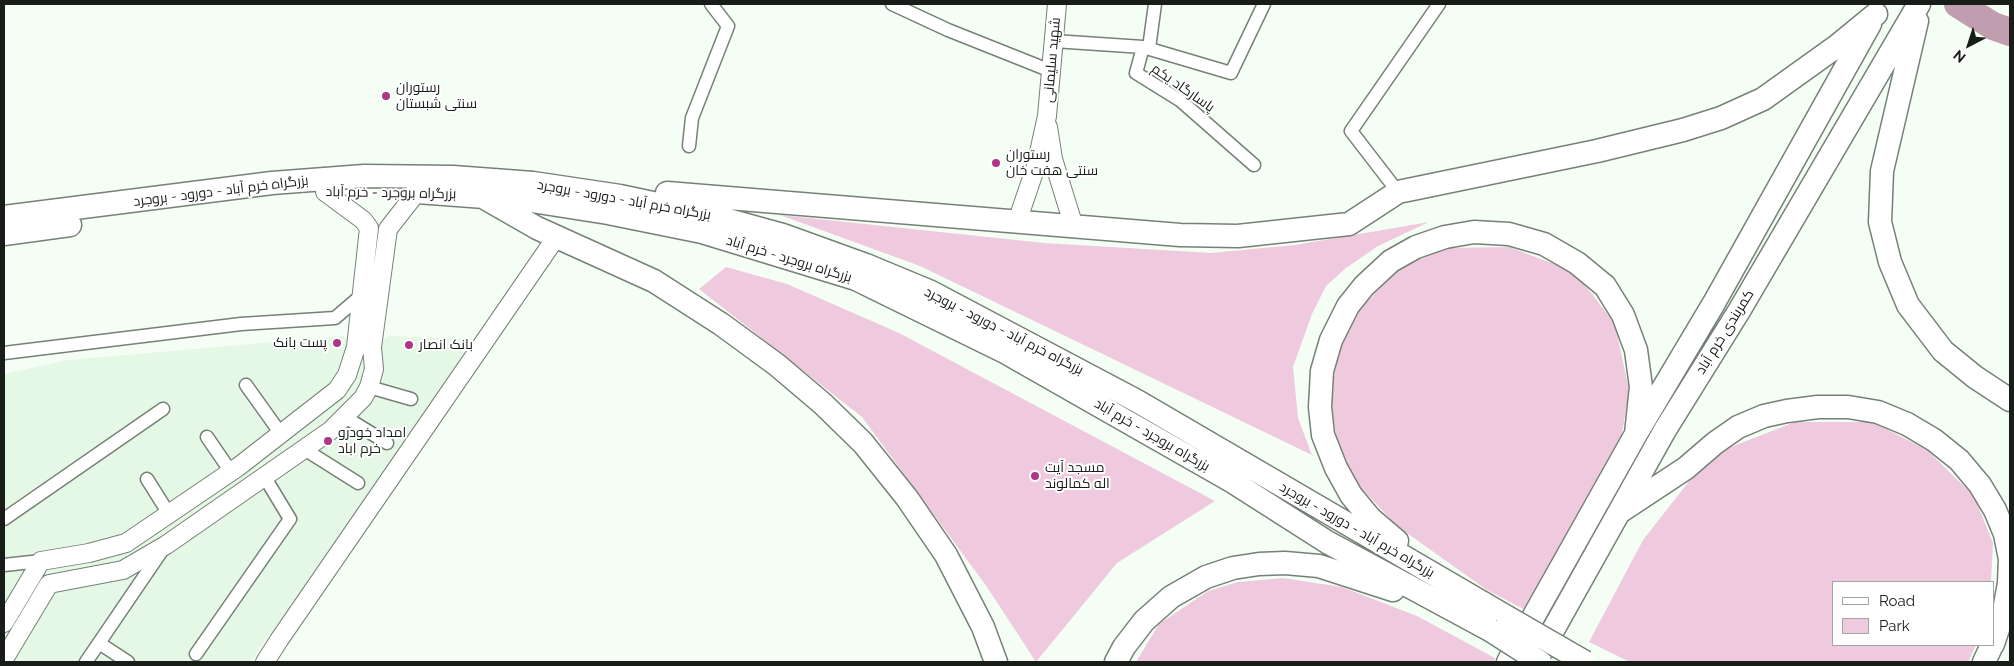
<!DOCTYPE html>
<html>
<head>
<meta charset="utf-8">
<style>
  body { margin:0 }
  #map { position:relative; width:2014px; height:666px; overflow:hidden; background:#f4fef4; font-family:Raleway,sans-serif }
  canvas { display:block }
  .frame { position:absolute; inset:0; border:5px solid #191d19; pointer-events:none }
  .legend { position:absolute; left:1832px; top:581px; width:162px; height:65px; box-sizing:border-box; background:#fff; border:1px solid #a3a5a3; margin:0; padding:6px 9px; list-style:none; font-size:15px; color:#191d19 }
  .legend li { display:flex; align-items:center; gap:10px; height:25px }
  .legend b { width:25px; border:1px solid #a3a5a3 }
  .north { position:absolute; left:1944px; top:20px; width:50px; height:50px; -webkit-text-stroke:4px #fff; paint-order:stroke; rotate:220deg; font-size:14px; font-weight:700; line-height:20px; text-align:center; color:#191d19 }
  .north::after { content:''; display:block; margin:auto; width:18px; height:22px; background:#191d19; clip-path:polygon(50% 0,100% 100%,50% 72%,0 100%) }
</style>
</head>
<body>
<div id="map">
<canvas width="2014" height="666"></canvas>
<div class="frame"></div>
<ul class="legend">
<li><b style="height:6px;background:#fff"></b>Road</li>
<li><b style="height:14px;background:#efcade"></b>Park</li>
</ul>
<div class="north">N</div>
</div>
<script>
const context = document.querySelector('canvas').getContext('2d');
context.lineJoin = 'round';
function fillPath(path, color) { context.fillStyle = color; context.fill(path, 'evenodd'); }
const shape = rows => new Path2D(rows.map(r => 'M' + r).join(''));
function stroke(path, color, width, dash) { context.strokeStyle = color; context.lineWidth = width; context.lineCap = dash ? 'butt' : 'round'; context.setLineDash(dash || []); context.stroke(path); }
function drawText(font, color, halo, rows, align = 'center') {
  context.font = font + ' Raleway,Cairo,sans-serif'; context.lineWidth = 4; context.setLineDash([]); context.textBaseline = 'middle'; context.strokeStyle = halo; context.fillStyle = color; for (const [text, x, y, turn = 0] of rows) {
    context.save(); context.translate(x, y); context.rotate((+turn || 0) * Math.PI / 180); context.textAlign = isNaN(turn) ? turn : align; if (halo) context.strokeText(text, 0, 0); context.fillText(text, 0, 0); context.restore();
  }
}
fillPath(shape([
  [343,336,356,347,372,347,388,336,468,339,450,384,250,662,4,662,4,374,68,360]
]), '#e5f8e5');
fillPath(shape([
  [780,215,1044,243,1211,253,1295,245,1429,222,1378,246,1346,268,1326,286,1312,314,1293,367,1298,418,1312,455,920,266],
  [1509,247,1575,272,1615,324,1629,390,1620,447,1531,613,1487,590,1397,526,1362,489,1345,464,1336,435,1332,408,1334,377,1340,345,1357,312,1399,269,1445,248],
  [726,267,787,284,899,333,1215,501,1117,563,1036,662,987,587,862,417,699,289],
  [1795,422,1873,422,1927,450,1974,496,1993,543,1991,582,1833,582,1833,645,1976,645,1968,662,1630,662,1589,642,1643,540,1690,480,1723,450],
  [1283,578,1342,587,1417,616,1495,658,1494,662,1136,662,1159,624,1208,591,1238,582]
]), '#efcade');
stroke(shape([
  [1958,4,1993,26,2010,32]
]), '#c09daf', 28);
const street = shape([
  [892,4,948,30,1051,71],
  [1054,41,1143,47,1136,73,1181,101,1254,165],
  [1143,47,1231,73,1264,4],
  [1149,48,1155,4],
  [689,146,692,118,728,26,711,4],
  [1398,192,1351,131,1439,4],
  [4,353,241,324,335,318,363,294],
  [246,385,281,434],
  [369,387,411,399],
  [345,417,387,443],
  [207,437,231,472],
  [304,449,358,483],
  [147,479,169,514],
  [4,519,163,409],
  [4,565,41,561],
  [99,643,128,662],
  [196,654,290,519,264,476],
  [86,662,163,549]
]);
const secondary = shape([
  [1048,127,1053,159,1074,227],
  [1017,222,1036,166,1047,116,1057,4],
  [4,623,41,561,89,553,126,543,238,467,337,390,347,375,356,347,369,228,363,220,325,192],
  [4,659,49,584,123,570,166,545,330,431,363,398,369,387,374,369,372,347,388,229,417,192],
  [265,662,279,640,557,236]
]);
const highway = shape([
  [1917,21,1882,171,1880,222,1890,262,1908,305,1943,351,1975,377,2010,400],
  [417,192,525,200,608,213,702,232,856,279,1003,351,1233,482,1327,542,1490,630],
  [667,193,1180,235,1238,236,1349,224,1398,192,1597,151,1683,130,1721,118,1763,99,1837,46,1876,14],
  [488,200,537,228,654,281,721,324,777,365,823,404,863,443,907,498,946,555,983,627,996,662],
  [4,217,272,183,364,176,453,177,533,183,620,196,714,216,783,235,866,265,931,292,1137,401,1507,617],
  [4,234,70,225],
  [1621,511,1686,468,1715,443,1738,427,1764,416,1787,411,1818,407,1848,407,1878,412,1907,424,1934,440,1959,460,1980,485,1995,510,2005,534,2010,559,2009,583,2004,611,1993,644],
  [1397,541,1370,518,1351,495,1336,468,1323,435,1320,407,1322,371,1331,340,1348,306,1364,286,1391,261,1416,247,1445,237,1474,232,1509,234,1544,244,1577,263,1605,286,1623,315,1636,350,1641,387,1636,434],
  [1538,657,1665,430,1739,311,1919,4],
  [1116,662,1124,647,1144,621,1171,597,1206,577,1233,568,1259,564,1285,563,1319,566,1393,590],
  [1508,662,1636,434,1714,303,1870,24],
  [1984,662,1992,645]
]);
stroke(street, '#758176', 15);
stroke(secondary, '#758176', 20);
stroke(highway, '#758176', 25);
stroke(street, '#fff', 12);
stroke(secondary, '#fff', 18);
stroke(highway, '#fff', 22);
const highwayBridge = shape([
  [1507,617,1585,662],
  [1490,630,1540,662]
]);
stroke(highwayBridge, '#758176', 25, []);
stroke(highwayBridge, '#fff', 22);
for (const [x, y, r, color] of [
  [386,96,5,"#b13586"],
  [996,163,5,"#b13586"],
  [337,343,5,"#b13586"],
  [409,345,5,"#b13586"],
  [328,441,5,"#b13586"],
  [1035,476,5,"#b13586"]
]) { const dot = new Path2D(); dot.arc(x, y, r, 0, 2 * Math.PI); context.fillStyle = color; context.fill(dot); stroke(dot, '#fff', 2); }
drawText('14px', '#191d19', '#fff', [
  ["شهید سلیمانی",1052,60,-85],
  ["پاسارگاد یکم",1183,88,35],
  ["بزرگراه خرم آباد - دورود - بروجرد",221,191,-7],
  ["بزرگراه بروجرد - خرم آباد",391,193,1],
  ["بزرگراه خرم آباد - دورود - بروجرد",624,200,10],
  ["بزرگراه بروجرد - خرم آباد",789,259,17],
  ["بزرگراه خرم آباد - دورود - بروجرد",1004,331,27],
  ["کمربندی خرم آباد",1725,332,-58],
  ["بزرگراه بروجرد - خرم آباد",1152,435,30],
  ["بزرگراه خرم آباد - دورود - بروجرد",1357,530,30]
]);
drawText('14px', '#191d19', '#fff', [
  ["رستوران",396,88],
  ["سنتی شبستان",396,104],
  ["رستوران",1006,155],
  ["سنتی هفت خان",1006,171],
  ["پست بانک",327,343,"right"],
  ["بانک انصار",419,345],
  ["امداد خودرو",338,433],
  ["خرم اباد",338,449],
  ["مسجد آیت",1045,468],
  ["اله کمالوند",1045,484]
], 'left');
</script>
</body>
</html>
